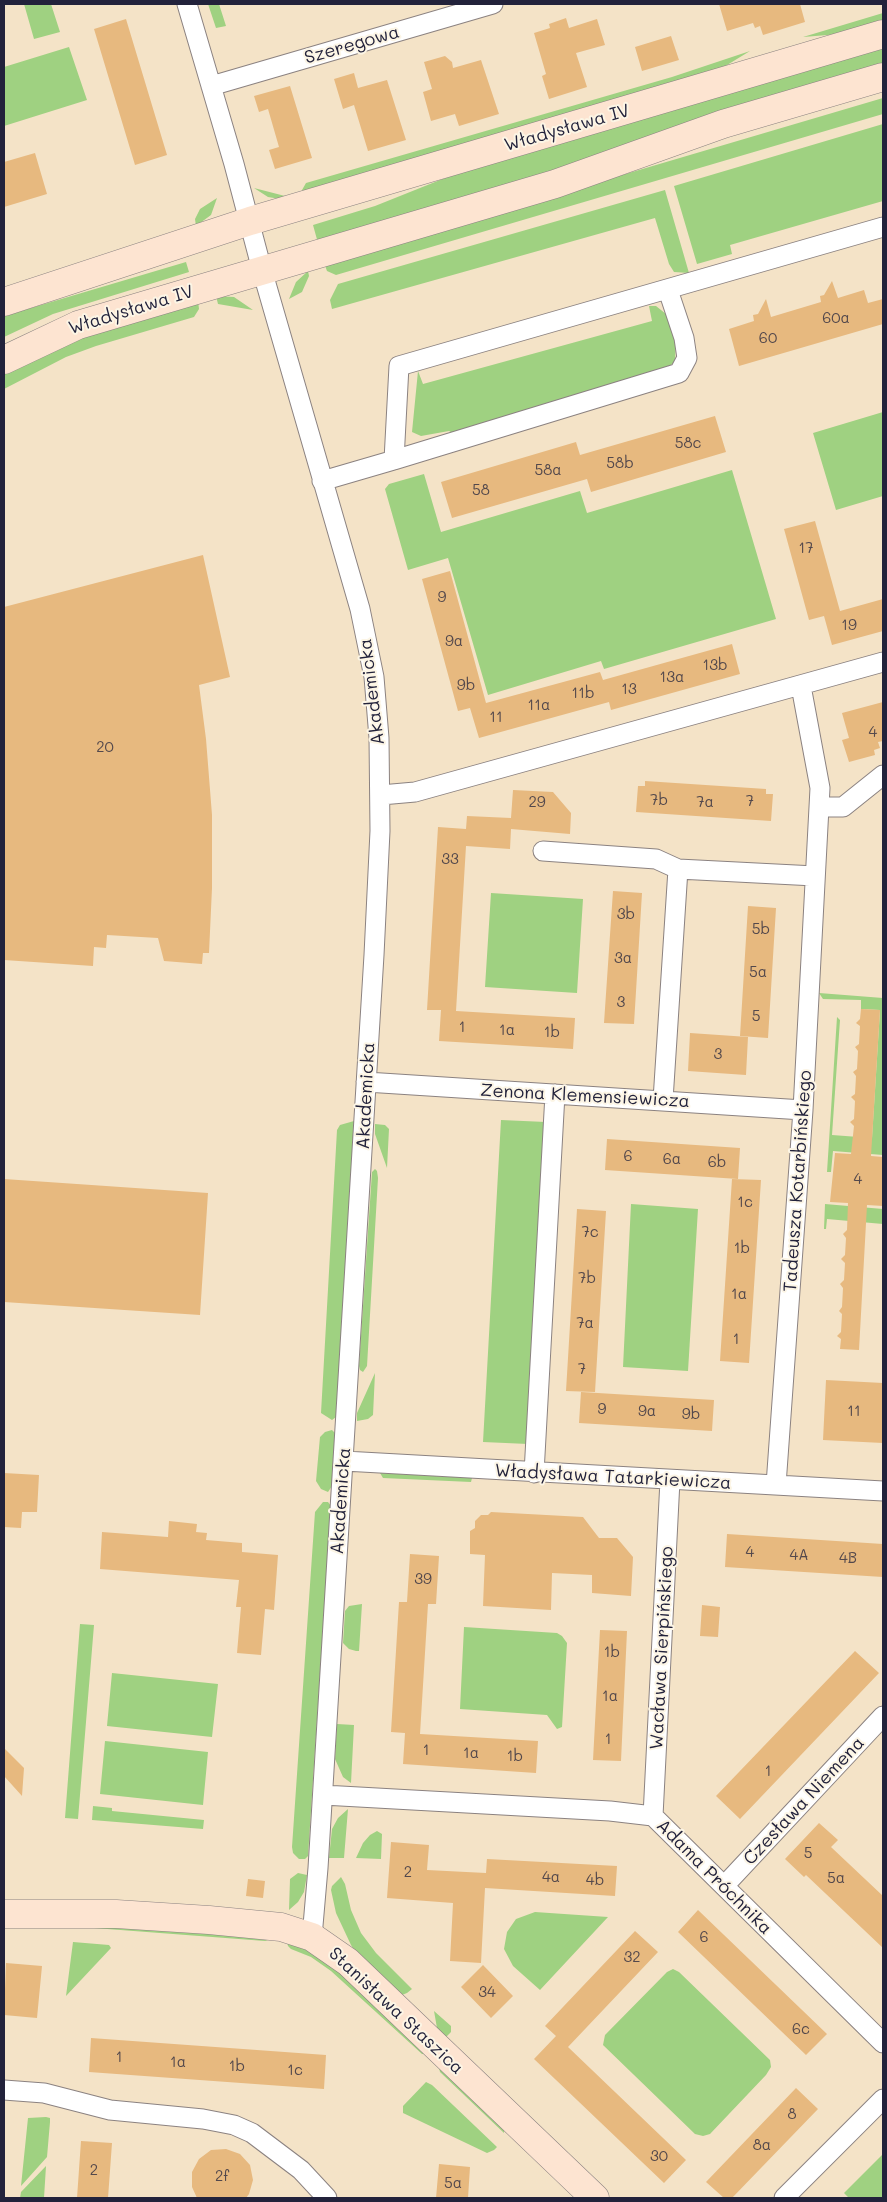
<!DOCTYPE html>
<html>
<head>
<meta charset="utf-8">
<style>
  body { margin:0 }
  #map { position:relative; width:887px; height:2202px; overflow:hidden; background:#f4e3c7; font-family:Mali,sans-serif }
  canvas { display:block }
  .frame { position:absolute; inset:0; border:5px solid #22223b; pointer-events:none }
</style>
</head>
<body>
<div id="map">
<canvas width="887" height="2202"></canvas>
<div class="frame"></div>
</div>
<script>
const context = document.querySelector('canvas').getContext('2d');
context.lineJoin = 'round';
function fillPath(path, color) { context.fillStyle = color; context.fill(path, 'evenodd'); }
const shape = rows => new Path2D(rows.map(r => 'M' + r).join(''));
function stroke(path, color, width, dash) { context.strokeStyle = color; context.lineWidth = width; context.lineCap = dash ? 'butt' : 'round'; context.setLineDash(dash || []); context.stroke(path); }
function drawText(font, color, halo, rows, align = 'center') {
  context.font = font + ' Mali,sans-serif'; context.lineWidth = 4; context.setLineDash([]); context.textBaseline = 'middle'; context.strokeStyle = halo; context.fillStyle = color; for (const [text, x, y, turn = 0] of rows) {
    context.save(); context.translate(x, y); context.rotate((+turn || 0) * Math.PI / 180); context.textAlign = isNaN(turn) ? turn : align; if (halo) context.strokeText(text, 0, 0); context.fillText(text, 0, 0); context.restore();
  }
}
fillPath(shape([
  [24,4,51,4,60,32,34,39],
  [208,4,219,4,226,26,216,28],
  [883,13,883,23,852,33,803,37],
  [883,45,883,65,553,174,318,243,313,225,375,206,470,168],
  [69,47,87,100,4,126,4,67],
  [750,51,714,73,304,195,302,190,306,183,672,77],
  [883,98,883,114,336,275,327,271,324,263],
  [883,124,883,201,730,245,732,254,697,264,674,186],
  [254,188,285,196,286,200,268,197],
  [665,190,689,273,674,272,669,264,655,218,332,309,330,300,338,284],
  [217,198,211,215,196,226,195,219,200,209],
  [186,262,189,272,53,314,4,337,4,316],
  [308,271,309,276,302,292,289,299,296,282],
  [216,296,234,297,253,310,218,304],
  [198,301,199,309,194,317,96,346,66,357,4,389,4,373,54,347],
  [649,306,656,306,666,314,676,341,675,361,667,369,454,434,449,431,421,436,412,432,418,371,423,384,652,321],
  [883,412,883,496,836,510,813,433],
  [732,470,776,619,604,669,601,661,488,695,448,558,408,570,385,489,389,484,424,474,441,532,580,491,587,513],
  [491,893,583,899,577,993,485,987],
  [819,993,883,998,883,1155,833,1151,831,1172,827,1172,837,1017,840,1020,832,1135,872,1138,880,1010,861,1009,861,1000,823,999],
  [501,1120,546,1122,528,1444,483,1442],
  [354,1121,336,1417,332,1420,321,1413,337,1130,340,1125],
  [375,1124,385,1125,389,1129,387,1168,375,1134],
  [375,1169,377,1171,378,1178,367,1366,363,1372,360,1370,359,1366,372,1172],
  [631,1204,698,1209,688,1371,623,1367],
  [825,1204,883,1209,883,1224,827,1219,826,1229,824,1229],
  [375,1373,373,1415,368,1419,357,1421,357,1413],
  [332,1430,336,1434,332,1486,328,1492,321,1489,316,1481,320,1437,325,1432],
  [380,1473,472,1478,471,1482,383,1478],
  [323,1502,328,1502,331,1506,308,1856,305,1859,299,1859,293,1853,292,1847,315,1512],
  [362,1604,359,1651,356,1651,349,1649,343,1643,345,1611,349,1606],
  [80,1624,94,1625,78,1819,65,1818],
  [464,1627,557,1633,562,1636,567,1643,562,1727,557,1729,547,1715,460,1709],
  [112,1673,218,1684,212,1737,107,1726],
  [337,1724,354,1725,351,1783,343,1777,335,1759],
  [105,1741,208,1752,203,1805,100,1794],
  [93,1806,112,1808,112,1811,204,1820,203,1829,92,1820],
  [348,1809,344,1858,329,1858,332,1829,338,1818],
  [377,1831,382,1834,381,1859,356,1858,363,1843,370,1835],
  [298,1873,307,1875,304,1892,298,1902,289,1910,290,1879],
  [341,1877,345,1884,351,1910,361,1933,376,1953,412,1989,407,1993,402,1995,356,1953,351,1945,336,1913,331,1890,332,1886],
  [535,1912,608,1917,540,1990,513,1966,504,1949,507,1932,516,1919],
  [103,1924,268,1937,268,1940,265,1941,81,1927],
  [73,1942,109,1945,111,1948,66,1996],
  [287,1942,299,1945,335,1965,429,2054,422,2054,331,1971,311,1957,291,1949,288,1946],
  [673,1969,679,1972,770,2060,771,2067,766,2075,710,2134,703,2136,695,2134,603,2045,605,2035,667,1972],
  [434,2011,451,2026,451,2032,444,2039,437,2028],
  [439,2068,504,2129,504,2133,440,2072],
  [426,2082,432,2085,497,2147,494,2150,487,2153,403,2113,403,2106],
  [46,2117,50,2118,50,2122,47,2157,21,2186,28,2118],
  [883,2154,883,2198,849,2198,844,2193],
  [46,2166,44,2198,20,2198,21,2192]
]), '#9fd181');
fillPath(shape([
  [719,4,800,4,805,22,763,35,760,26,755,28,753,23,727,31],
  [566,18,569,28,597,19,605,45,576,53,587,87,549,99,542,76,546,74,534,33,550,28,549,24],
  [126,19,167,155,135,165,94,29],
  [671,36,679,60,642,71,635,47],
  [445,56,452,62,453,68,481,60,499,114,459,126,455,114,431,121,423,92,432,89,424,62],
  [354,73,358,88,387,80,406,140,368,151,354,105,343,109,334,79],
  [290,86,312,158,275,169,269,150,279,147,268,109,259,112,254,96],
  [35,153,47,194,4,207,4,162],
  [832,281,838,298,864,290,868,303,883,299,883,324,739,366,729,329,754,321,753,315,758,314,766,299,771,317,821,302,820,296,824,295],
  [715,416,726,452,591,492,587,479,452,518,441,482,576,442,580,455],
  [815,521,840,611,883,599,883,631,832,645,824,616,809,620,784,529],
  [203,555,230,677,199,685,206,739,212,815,212,888,209,953,203,953,202,964,164,961,158,938,107,935,106,948,94,947,93,966,4,960,4,607],
  [450,571,486,703,600,672,603,680,732,644,740,674,611,710,609,702,479,738,470,708,458,711,422,579],
  [883,702,883,741,878,742,880,748,874,750,875,755,849,762,842,740,849,738,842,713],
  [645,781,766,789,766,794,773,794,771,821,636,812,638,786,645,786],
  [513,790,553,792,571,813,570,834,511,829,510,849,466,846,456,1011,575,1018,573,1049,439,1041,441,1010,427,1010,438,827,466,829,467,816,511,818],
  [613,891,642,893,634,1024,604,1023],
  [748,906,776,908,768,1038,740,1036],
  [861,1009,880,1010,871,1156,883,1157,883,1206,867,1205,859,1350,840,1349,841,1339,837,1336,841,1332,842,1314,839,1311,842,1307,843,1288,840,1284,844,1280,845,1263,841,1259,845,1255,846,1238,843,1234,847,1230,848,1203,830,1202,835,1153,851,1154,854,1126,850,1122,854,1119,855,1101,851,1097,855,1094,856,1076,853,1072,857,1069,858,1051,855,1047,859,1044,860,1026,856,1023,860,1019],
  [690,1033,748,1037,746,1075,688,1071],
  [607,1139,740,1148,738,1179,605,1170],
  [4,1179,208,1193,200,1315,4,1302],
  [732,1179,761,1180,749,1363,720,1361],
  [577,1209,606,1211,595,1392,566,1391],
  [826,1380,883,1383,883,1443,823,1440],
  [581,1392,714,1400,712,1431,579,1423],
  [4,1473,39,1475,37,1512,22,1512,21,1528,4,1527],
  [491,1512,583,1517,599,1538,617,1538,633,1557,631,1596,592,1593,592,1575,552,1573,551,1610,483,1606,485,1555,470,1554,470,1531,475,1528,475,1521,481,1515,488,1515],
  [169,1521,197,1524,196,1532,207,1533,206,1540,242,1543,242,1552,278,1555,274,1610,265,1609,261,1655,237,1653,241,1607,236,1607,239,1580,100,1569,102,1532,168,1537],
  [727,1534,883,1544,883,1577,725,1567],
  [410,1554,439,1556,436,1604,428,1604,420,1734,538,1741,536,1773,403,1764,405,1733,391,1732,399,1602,407,1602],
  [702,1605,720,1607,718,1637,700,1636],
  [600,1630,627,1631,621,1761,593,1760],
  [855,1651,879,1673,740,1819,716,1796],
  [4,1748,24,1768,22,1796,4,1776],
  [819,1823,838,1840,831,1847,883,1896,883,1948,806,1875,804,1877,785,1859],
  [391,1842,429,1845,427,1870,486,1873,487,1859,617,1866,615,1896,485,1888,481,1963,450,1961,453,1903,387,1898],
  [248,1879,265,1881,263,1898,246,1896],
  [698,1910,827,2034,806,2055,678,1932],
  [635,1931,658,1952,568,2047,686,2160,664,2183,534,2059,556,2036,545,2026],
  [6,1963,42,1966,37,2018,4,2015],
  [483,1965,513,1996,491,2018,461,1987],
  [91,2038,326,2055,324,2089,89,2072],
  [796,2088,818,2109,732,2198,724,2198,706,2182],
  [81,2141,112,2143,108,2198,77,2198],
  [226,2149,240,2154,250,2165,253,2180,249,2194,246,2198,197,2198,192,2187,192,2172,199,2159,211,2150],
  [439,2164,470,2167,468,2198,436,2198]
]), '#e7b97f');
const street = shape([
  [187,4,234,164,262,270,360,609,374,677,379,738,380,831,374,955,318,1868,312,1937],
  [211,86,493,4],
  [394,460,679,373,687,358,684,338,668,290],
  [322,481,394,460,399,366,883,227],
  [381,795,415,792,883,662],
  [819,807,843,807,883,775],
  [543,851,656,859,678,869,815,876],
  [366,1082,803,1110],
  [663,1100,678,869],
  [344,1461,883,1491],
  [534,1473,555,1094],
  [776,1485,803,1110,819,807,820,788,801,686],
  [323,1795,610,1811,653,1816,883,2043],
  [653,1816,670,1480],
  [724,1886,883,1716],
  [4,2090,44,2093,110,2110,203,2119,234,2125,252,2133,301,2170,327,2198],
  [784,2198,883,2099]
]);
const secondary = shape([
  [4,302,250,221,883,34],
  [4,360,78,325,555,184,723,124,883,77],
  [4,1914,116,1914,209,1920,281,1927,312,1937,348,1962,595,2198]
]);
stroke(street, '#8b8281', 21);
stroke(secondary, '#8b8281', 29);
stroke(street, '#fff', 19);
stroke(secondary, '#fde4d1', 28);
drawText('15px', '#53484c', null, [
  ["60a",836,318],
  ["60",768,338],
  ["58c",688,443],
  ["58b",620,463],
  ["58a",548,470],
  ["58",481,490],
  ["17",806,548],
  ["9",442,597],
  ["19",849,625],
  ["9a",454,641],
  ["13b",715,665],
  ["13a",672,677],
  ["9b",466,685],
  ["13",629,689],
  ["11b",583,693],
  ["11a",539,705],
  ["11",496,717],
  ["4",873,732],
  ["20",105,747],
  ["7b",659,800],
  ["7",750,801],
  ["29",537,802],
  ["7a",705,802],
  ["33",450,859],
  ["3b",626,914],
  ["5b",761,929],
  ["3a",623,958],
  ["5a",758,972],
  ["3",621,1002],
  ["5",756,1016],
  ["1",462,1027],
  ["1a",507,1030],
  ["1b",552,1032],
  ["3",718,1054],
  ["6",628,1156],
  ["6a",672,1159],
  ["6b",717,1162],
  ["4",858,1179],
  ["1c",745,1202],
  ["7c",590,1232],
  ["1b",742,1248],
  ["7b",587,1278],
  ["1a",739,1294],
  ["7a",585,1323],
  ["1",736,1339],
  ["7",582,1369],
  ["9",602,1409],
  ["9a",647,1411],
  ["11",854,1411],
  ["9b",691,1414],
  ["4",750,1552],
  ["4A",799,1555],
  ["4B",848,1558],
  ["39",423,1579],
  ["1b",612,1652],
  ["1a",610,1696],
  ["1",608,1739],
  ["1",426,1750],
  ["1a",471,1753],
  ["1b",515,1756],
  ["1",768,1771],
  ["5",808,1853],
  ["2",408,1872],
  ["4a",551,1877],
  ["5a",836,1878],
  ["4b",595,1880],
  ["6",704,1937],
  ["32",632,1957],
  ["34",487,1992],
  ["6c",801,2029],
  ["1",119,2057],
  ["1a",178,2062],
  ["1b",237,2066],
  ["1c",295,2070],
  ["8",792,2114],
  ["8a",762,2145],
  ["30",659,2156],
  ["2",94,2170],
  ["2f",222,2176],
  ["5a",453,2183]
]);
drawText('18px', '#22223b', '#fcf5e5', [
  ["Szeregowa",352,45,-16],
  ["Władysława IV",567,128,-16],
  ["Władysława IV",131,310,-17],
  ["Akademicka",372,692,-97],
  ["Akademicka",366,1096,-87],
  ["Zenona Klemensiewicza",585,1096,3],
  ["Tadeusza Kotarbińskiego",798,1181,-86],
  ["Władysława Tatarkiewicza",613,1477,3],
  ["Akademicka",341,1501,-86],
  ["Wacława Sierpińskiego",662,1648,-87],
  ["Czesława Niemena",804,1801,-47],
  ["Adama Próchnika",714,1877,45],
  ["Stanisława Staszica",396,2011,43]
]);
</script>
</body>
</html>
